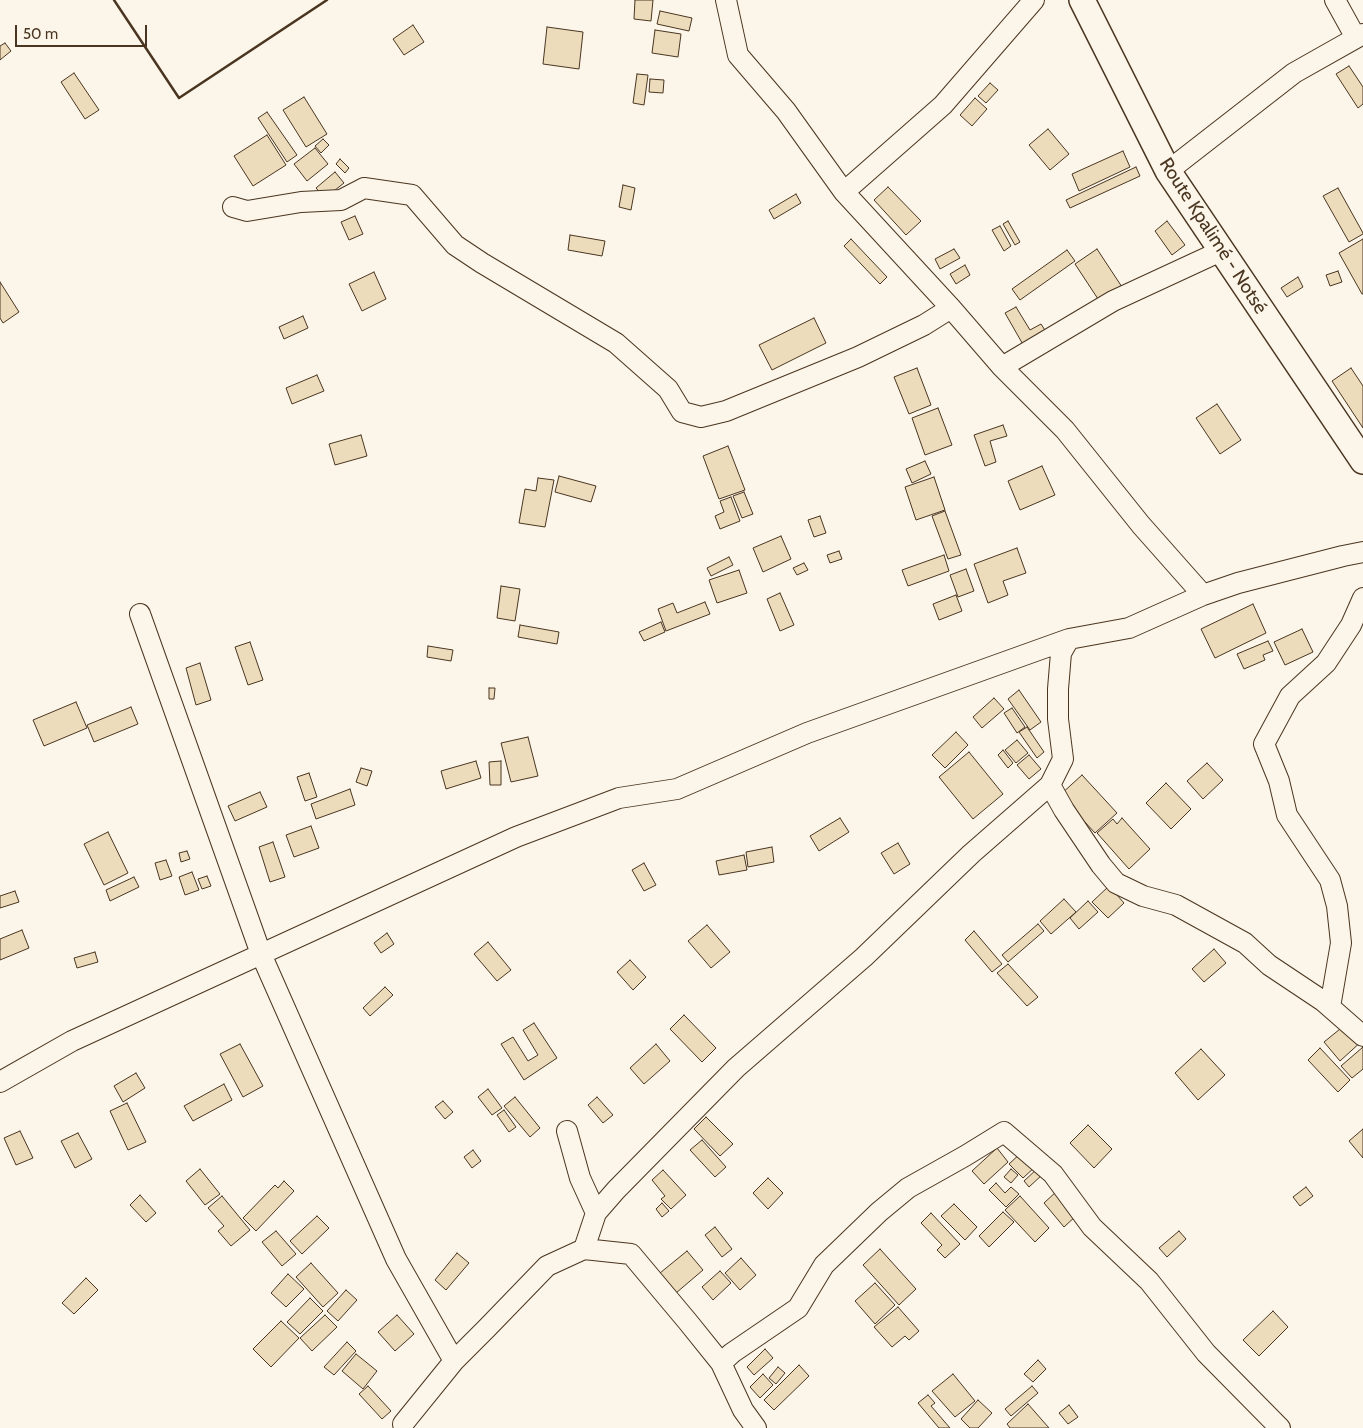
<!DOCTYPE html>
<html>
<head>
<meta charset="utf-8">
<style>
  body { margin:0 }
  #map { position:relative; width:1363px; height:1428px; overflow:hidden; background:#fbf6e9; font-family:Cabin,sans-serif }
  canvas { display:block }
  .scale { position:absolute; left:15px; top:25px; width:132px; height:22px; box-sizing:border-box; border:2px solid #4a3520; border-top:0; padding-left:6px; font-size:15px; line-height:18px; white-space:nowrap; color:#4a3520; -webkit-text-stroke:4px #fbf6e9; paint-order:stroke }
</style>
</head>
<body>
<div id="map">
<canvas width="1363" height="1428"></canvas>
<div class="scale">50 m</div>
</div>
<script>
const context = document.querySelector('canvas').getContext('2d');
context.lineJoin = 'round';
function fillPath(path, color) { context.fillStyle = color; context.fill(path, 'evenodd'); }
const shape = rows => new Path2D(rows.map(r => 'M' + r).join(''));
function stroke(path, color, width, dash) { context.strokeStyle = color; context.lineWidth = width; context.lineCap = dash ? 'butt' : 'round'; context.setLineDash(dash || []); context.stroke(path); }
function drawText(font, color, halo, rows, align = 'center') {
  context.font = font + ' Cabin,sans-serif'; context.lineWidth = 4; context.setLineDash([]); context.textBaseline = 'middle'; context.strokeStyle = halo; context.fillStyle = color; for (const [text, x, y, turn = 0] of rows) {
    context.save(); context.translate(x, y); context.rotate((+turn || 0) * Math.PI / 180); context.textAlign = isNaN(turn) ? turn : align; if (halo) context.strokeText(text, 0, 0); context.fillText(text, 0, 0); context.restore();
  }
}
const building = shape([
  [635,0,653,0,651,21,634,19,635,0],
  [660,11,692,18,689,31,657,24,660,11],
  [413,25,424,42,404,55,393,39,413,25],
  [547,27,583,32,579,69,543,64,547,27],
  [655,30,681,34,678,57,652,53,655,30],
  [5,43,11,51,0,60,0,46,5,43],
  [1349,66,1363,87,1363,104,1358,108,1336,74,1349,66],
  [74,73,99,110,85,119,61,82,74,73],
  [637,74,648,75,644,105,633,103,637,74],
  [650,79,664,80,663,93,649,92,650,79],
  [990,83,998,90,986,103,978,96,990,83],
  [304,97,327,134,306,147,283,110,304,97],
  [975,98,987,109,972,126,960,115,975,98],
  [267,112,297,155,287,162,258,118,267,112],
  [1048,129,1069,154,1050,170,1029,145,1048,129],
  [267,135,286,165,253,186,234,156,267,135],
  [323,139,329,145,321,153,315,146,323,139],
  [315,148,328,164,307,181,294,164,315,148],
  [1123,151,1130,167,1079,191,1072,174,1123,151],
  [340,159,349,168,345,173,336,164,340,159],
  [1136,167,1140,176,1070,208,1066,200,1136,167],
  [335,172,344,183,325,198,316,188,335,172],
  [623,185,635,188,631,210,619,207,623,185],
  [888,187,921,221,906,235,874,200,888,187],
  [1338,188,1363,233,1363,234,1349,242,1323,196,1338,188],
  [796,194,801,203,774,219,769,210,796,194],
  [355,216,363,234,349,240,341,222,355,216],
  [1008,221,1020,242,1015,245,1003,224,1008,221],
  [1167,221,1185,245,1172,255,1155,231,1167,221],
  [1000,226,1011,246,1004,251,992,230,1000,226],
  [570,235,605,241,602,256,568,250,570,235],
  [851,239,887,277,880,284,844,246,851,239],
  [1363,239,1363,294,1362,294,1339,253,1363,239],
  [954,249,960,258,940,269,935,259,954,249],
  [1097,249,1122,287,1100,302,1075,264,1097,249],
  [1067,250,1075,261,1020,300,1012,289,1067,250],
  [965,265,970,275,956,284,950,274,965,265],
  [1338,271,1342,282,1330,286,1326,275,1338,271],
  [374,272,386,299,362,311,349,284,374,272],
  [1298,277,1303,287,1287,297,1281,288,1298,277],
  [0,282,19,312,3,323,0,318,0,282],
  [1016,307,1030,330,1041,324,1048,335,1025,348,1005,313,1016,307],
  [303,316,308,328,284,339,279,327,303,316],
  [814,318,826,343,772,370,759,345,814,318],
  [917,368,931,405,909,414,894,377,917,368],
  [1351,368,1363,386,1363,428,1332,381,1351,368],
  [317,375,324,391,292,404,286,388,317,375],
  [1217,404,1241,440,1220,454,1196,418,1217,404],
  [938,408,952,445,925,455,912,418,938,408],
  [1003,425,1007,436,990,441,996,462,985,466,974,435,1003,425],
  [361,435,367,456,335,465,329,444,361,435],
  [728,446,745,490,719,499,703,456,728,446],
  [925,461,931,474,912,483,906,469,925,461],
  [1042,466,1055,495,1020,510,1008,481,1042,466],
  [559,476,596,486,591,502,555,492,559,476],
  [934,477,945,510,916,520,905,487,934,477],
  [538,478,554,480,545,527,519,523,525,489,536,491,538,478],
  [744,492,753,514,742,518,733,496,744,492],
  [731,497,740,521,720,529,715,516,724,512,720,501,731,497],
  [945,511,961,555,948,559,932,516,945,511],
  [820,516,826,533,814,537,808,520,820,516],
  [781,536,791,559,763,572,753,548,781,536],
  [1017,548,1026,573,1003,581,1008,595,988,603,974,564,1017,548],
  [839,551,842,559,830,563,827,555,839,551],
  [944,555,949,571,908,586,902,570,944,555],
  [729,557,733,565,711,576,707,568,729,557],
  [804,563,808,570,797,575,793,568,804,563],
  [966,569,974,591,958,597,950,575,966,569],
  [739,570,747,593,717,603,709,580,739,570],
  [501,586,520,589,515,621,497,618,501,586],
  [780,593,794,625,780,631,767,599,780,593],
  [956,595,962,611,939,620,933,604,956,595],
  [705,602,710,614,666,631,658,609,673,603,677,613,705,602],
  [1253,604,1266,633,1215,658,1201,629,1253,604],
  [661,622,665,632,644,641,639,632,661,622],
  [520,625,559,632,557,644,518,637,520,625],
  [1302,629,1313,652,1285,665,1274,642,1302,629],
  [1268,641,1273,651,1263,655,1265,660,1244,669,1237,654,1268,641],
  [250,642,263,680,248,685,235,647,250,642],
  [428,646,453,650,451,661,427,657,428,646],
  [200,663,211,700,196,705,186,668,200,663],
  [489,688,495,688,494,699,489,699,489,688],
  [1019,690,1041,722,1030,730,1008,699,1019,690],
  [994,698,1004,709,982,728,973,717,994,698],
  [76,702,87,728,44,746,33,720,76,702],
  [131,707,138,724,94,742,87,725,131,707],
  [1012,708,1025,727,1017,733,1004,713,1012,708],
  [1027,727,1044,752,1037,758,1019,732,1027,727],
  [956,732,968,745,945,768,932,755,956,732],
  [528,737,538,776,511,782,501,743,528,737],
  [1017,740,1028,753,1016,763,1005,750,1017,740],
  [1003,750,1013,763,1008,768,998,755,1003,750],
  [969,752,1003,794,973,819,939,777,969,752],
  [1029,755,1041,769,1029,779,1017,765,1029,755],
  [476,761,481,778,446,789,441,771,476,761],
  [501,761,501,785,490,785,489,762,501,761],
  [1207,763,1223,780,1203,799,1187,781,1207,763],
  [361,768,372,771,367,786,356,782,361,768],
  [309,773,317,797,305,801,297,777,309,773],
  [1082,775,1117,813,1095,833,1060,795,1082,775],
  [1166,783,1191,809,1171,829,1146,803,1166,783],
  [350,789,355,805,316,819,311,804,350,789],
  [260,792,267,807,235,821,228,806,260,792],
  [840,818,849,832,819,851,810,836,840,818],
  [1122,818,1150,849,1129,869,1097,833,1113,819,1117,824,1122,818],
  [311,826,319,848,294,857,286,835,311,826],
  [108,832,128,873,104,885,84,844,108,832],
  [273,842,285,877,270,882,259,847,273,842],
  [898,843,910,864,894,874,881,853,898,843],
  [772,847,774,862,748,867,746,852,772,847],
  [187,851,190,859,181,862,179,853,187,851],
  [744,855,747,870,719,875,716,861,744,855],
  [166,860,172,876,160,880,155,863,166,860],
  [644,863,656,885,644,891,632,870,644,863],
  [192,872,199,890,185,895,179,877,192,872],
  [207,876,211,886,202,889,198,879,207,876],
  [134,877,139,887,110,901,106,890,134,877],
  [1109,886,1124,903,1108,918,1092,902,1109,886],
  [15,891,19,902,0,908,0,896,15,891],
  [1064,899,1076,912,1051,934,1040,921,1064,899],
  [1088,901,1098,912,1079,929,1070,918,1088,901],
  [1038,924,1044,931,1008,962,1002,955,1038,924],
  [707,925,730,952,711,968,688,941,707,925],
  [22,930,29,948,0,960,0,939,22,930],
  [974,931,1002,964,992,972,965,940,974,931],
  [387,933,394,944,381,953,374,943,387,933],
  [488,942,511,970,497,981,474,954,488,942],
  [1214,949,1226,963,1204,982,1192,969,1214,949],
  [95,952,98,962,77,968,74,958,95,952],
  [630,960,646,977,633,990,617,972,630,960],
  [1008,964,1038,997,1027,1006,997,973,1008,964],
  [385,987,393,995,370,1016,363,1008,385,987],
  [684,1015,716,1048,702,1062,670,1029,684,1015],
  [534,1023,557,1058,524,1080,501,1044,513,1037,528,1061,538,1055,523,1030,534,1023],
  [1345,1025,1363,1040,1340,1061,1324,1042,1345,1025],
  [240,1044,263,1086,243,1097,220,1054,240,1044],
  [656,1044,670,1061,644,1084,630,1068,656,1044],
  [1363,1047,1363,1069,1352,1078,1341,1066,1363,1047],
  [1320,1048,1350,1080,1338,1092,1308,1060,1320,1048],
  [1201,1049,1225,1075,1198,1100,1175,1073,1201,1049],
  [136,1073,145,1088,123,1102,114,1086,136,1073],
  [224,1084,232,1100,193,1121,184,1106,224,1084],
  [488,1089,502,1108,492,1115,478,1097,488,1089],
  [515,1097,540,1128,530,1137,504,1106,515,1097],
  [597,1097,613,1115,603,1123,588,1105,597,1097],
  [443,1101,453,1112,445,1119,435,1107,443,1101],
  [127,1103,146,1142,128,1150,110,1111,127,1103],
  [504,1110,516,1127,509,1132,497,1115,504,1110],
  [706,1117,733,1144,720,1156,694,1129,706,1117],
  [1088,1125,1112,1149,1094,1168,1070,1143,1088,1125],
  [1363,1129,1363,1158,1349,1141,1363,1129],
  [20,1131,33,1158,16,1165,4,1138,20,1131],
  [78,1133,92,1159,75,1168,61,1141,78,1133],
  [702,1140,726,1167,715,1177,690,1150,702,1140],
  [997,1148,1008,1162,984,1184,972,1171,997,1148],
  [473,1150,481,1161,472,1168,464,1157,473,1150],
  [1022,1152,1036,1166,1023,1178,1009,1164,1022,1152],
  [200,1169,220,1194,205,1205,186,1181,200,1169],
  [1011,1169,1018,1175,1011,1183,1004,1177,1011,1169],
  [1037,1169,1042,1175,1029,1187,1024,1181,1037,1169],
  [663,1170,686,1195,671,1209,661,1199,665,1196,652,1180,663,1170],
  [768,1178,783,1193,768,1209,753,1193,768,1178],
  [284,1181,294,1191,256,1231,243,1218,275,1185,278,1188,284,1181],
  [996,1183,1005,1193,1011,1187,1019,1194,1006,1207,989,1190,996,1183],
  [1306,1187,1313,1196,1300,1206,1293,1197,1306,1187],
  [1057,1191,1077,1215,1064,1227,1044,1203,1057,1191],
  [140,1195,156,1213,146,1222,130,1205,140,1195],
  [222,1196,250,1230,231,1246,218,1231,224,1226,208,1208,222,1196],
  [1020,1196,1049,1228,1035,1242,1005,1210,1020,1196],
  [662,1203,669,1211,662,1217,656,1209,662,1203],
  [954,1204,977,1227,965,1240,941,1216,954,1204],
  [1003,1212,1014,1222,989,1247,979,1236,1003,1212],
  [931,1213,960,1244,945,1258,937,1250,942,1245,921,1223,931,1213],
  [317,1216,329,1228,302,1254,290,1241,317,1216],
  [715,1227,732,1249,722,1257,705,1235,715,1227],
  [276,1231,296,1254,282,1266,262,1242,276,1231],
  [1179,1231,1186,1239,1167,1257,1159,1248,1179,1231],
  [880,1249,916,1289,899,1305,863,1265,880,1249],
  [687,1251,703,1270,676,1293,660,1273,687,1251],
  [457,1253,469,1263,446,1290,435,1280,457,1253],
  [741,1258,756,1275,740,1290,725,1273,741,1258],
  [311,1263,338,1293,323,1307,296,1277,311,1263],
  [720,1271,731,1283,713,1300,702,1287,720,1271],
  [288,1274,304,1289,286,1307,271,1293,288,1274],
  [86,1278,98,1290,74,1314,62,1303,86,1278],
  [875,1283,895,1305,875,1324,855,1301,875,1283],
  [346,1290,357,1300,338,1321,327,1311,346,1290],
  [310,1298,323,1311,300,1334,287,1322,310,1298],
  [898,1307,919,1331,909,1340,905,1336,892,1347,874,1327,898,1307],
  [1273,1311,1288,1327,1259,1356,1243,1340,1273,1311],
  [325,1315,337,1327,312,1351,300,1338,325,1315],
  [397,1315,414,1334,395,1351,378,1332,397,1315],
  [281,1321,299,1338,271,1367,253,1349,281,1321],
  [347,1342,356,1351,334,1375,324,1367,347,1342],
  [765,1349,773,1358,754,1375,747,1367,765,1349],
  [356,1354,377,1371,363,1389,342,1371,356,1354],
  [1038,1360,1046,1369,1033,1382,1024,1374,1038,1360],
  [799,1365,809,1376,774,1410,764,1400,799,1365],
  [778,1367,785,1373,776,1384,769,1378,778,1367],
  [763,1374,773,1385,760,1398,750,1387,763,1374],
  [953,1374,975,1401,955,1417,932,1391,953,1374],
  [368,1386,391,1411,382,1419,359,1394,368,1386],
  [1032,1386,1038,1393,1011,1416,1005,1409,1032,1386],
  [928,1395,935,1403,931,1406,950,1428,939,1428,918,1403,928,1395],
  [978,1400,992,1413,978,1428,970,1428,961,1419,978,1400],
  [1028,1404,1049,1428,1010,1428,1007,1424,1028,1404],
  [1069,1405,1078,1417,1068,1424,1059,1413,1069,1405]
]);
fillPath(building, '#ecdcbc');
stroke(building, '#4a3520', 1);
const minor = shape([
  [726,0,738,55,786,111,844,192,951,308],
  [1335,0,1356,38],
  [1168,171,1294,73,1363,34],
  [844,192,943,105,1034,0],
  [233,207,247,211,301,202,341,200,364,188,412,195,455,245,482,263,616,343,668,389,682,412,701,417,726,411,858,357,924,325,951,308,1002,367,1065,430,1141,525,1203,595],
  [1002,367,1113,301,1221,251],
  [1363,552,1343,556,1238,583,1203,595,1129,628,1069,639,1061,653,1058,689,1058,719,1063,759,1050,785,1064,810,1101,865,1116,883,1143,896,1176,905,1245,943,1269,965,1323,1001,1363,1036],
  [140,614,261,954,396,1259,454,1361],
  [1330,1007,1341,943,1337,906,1330,880,1287,815,1279,781,1264,744,1290,696,1326,663,1351,625,1363,598],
  [0,1082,72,1041,516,837,619,798,677,789,807,733,1069,639],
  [567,1131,580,1178,596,1213,584,1249,631,1254,688,1322,721,1363,743,1410,756,1428],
  [596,1213,616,1190,736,1068,864,957,971,854,1050,785],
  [721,1363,732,1353,798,1308,824,1265,879,1212,908,1188,965,1156,1004,1132,1053,1174,1092,1227,1149,1281,1206,1353,1280,1428],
  [403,1424,454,1361,487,1328,547,1266,584,1249]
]);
const major = shape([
  [1082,0,1168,171,1363,461]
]);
stroke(minor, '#4a3520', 22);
stroke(major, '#4a3520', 28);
stroke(minor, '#fbf6e9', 20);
stroke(major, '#fbf6e9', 25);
stroke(shape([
  [114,0,179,98,327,0]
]), '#4a3520', 2.5);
drawText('19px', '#4a3520', '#fbf6e9', [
  ["Route Kpalimé - Notsé",1213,236,57]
]);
</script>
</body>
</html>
